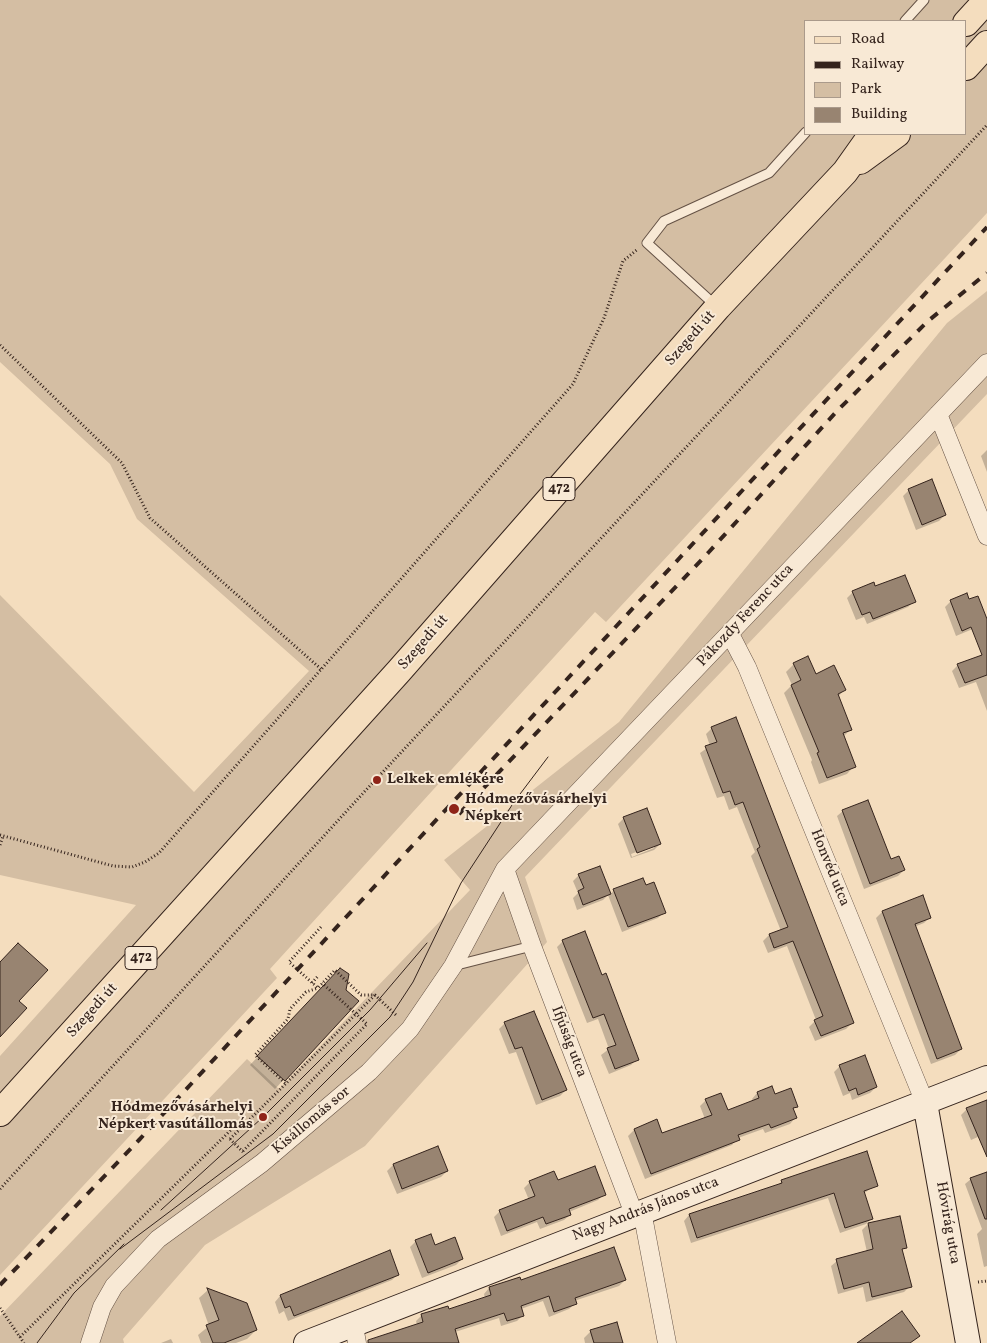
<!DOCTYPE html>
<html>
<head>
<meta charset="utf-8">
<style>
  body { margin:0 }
  #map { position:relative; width:987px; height:1343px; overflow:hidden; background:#f4ddbe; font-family:Vollkorn,serif }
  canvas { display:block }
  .legend { position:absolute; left:804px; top:20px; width:162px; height:115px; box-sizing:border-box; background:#f8e9d5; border:1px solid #aa9a8b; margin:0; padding:6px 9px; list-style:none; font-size:15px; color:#35241d }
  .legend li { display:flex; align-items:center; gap:10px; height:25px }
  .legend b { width:25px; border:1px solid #aa9a8b }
</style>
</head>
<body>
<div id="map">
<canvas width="987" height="1343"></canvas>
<ul class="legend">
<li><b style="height:6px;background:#f4ddbe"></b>Road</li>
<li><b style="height:6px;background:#35241d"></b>Railway</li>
<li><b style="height:14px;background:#d4bea3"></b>Park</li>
<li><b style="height:14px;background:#988471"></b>Building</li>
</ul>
</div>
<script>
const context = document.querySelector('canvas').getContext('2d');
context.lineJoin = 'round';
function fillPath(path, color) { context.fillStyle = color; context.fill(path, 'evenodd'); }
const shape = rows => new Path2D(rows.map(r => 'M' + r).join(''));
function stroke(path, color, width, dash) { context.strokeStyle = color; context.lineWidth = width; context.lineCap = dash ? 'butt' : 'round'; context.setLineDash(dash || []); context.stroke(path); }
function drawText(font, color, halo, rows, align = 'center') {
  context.font = font + ' Vollkorn,serif'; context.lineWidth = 4; context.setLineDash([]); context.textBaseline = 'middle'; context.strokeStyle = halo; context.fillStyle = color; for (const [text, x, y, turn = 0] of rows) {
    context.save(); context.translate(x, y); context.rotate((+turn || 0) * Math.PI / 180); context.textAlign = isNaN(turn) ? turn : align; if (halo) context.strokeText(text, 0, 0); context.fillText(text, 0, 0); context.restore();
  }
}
fillPath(shape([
  [0,0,987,0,987,213,606,622,595,612,270,969,277,978,0,1275,0,1056,136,905,0,875,0,595,194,792,309,671,137,519,110,464,0,362],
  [806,21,966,21,966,134,806,134],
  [987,291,987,394,525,877,547,942,365,1146,205,1245,123,1339,124,1343,0,1343,0,1316,247,1059,279,1089,470,890,444,860,619,722,947,323]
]), '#d4bea3');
fillPath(shape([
  [987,450,987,472,981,456],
  [909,490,945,515,939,521,916,530,903,496],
  [875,588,914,601,908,607,867,624,864,617,856,620,847,598,853,592],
  [969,600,980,626,956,636,945,607,951,601],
  [987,654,987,711,976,682,959,688,952,671,958,665],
  [794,664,844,690,838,697,850,730,843,737,854,766,847,774,819,784,811,762,812,760,784,693,792,685,786,672],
  [712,728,852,1023,846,1029,815,1041,809,1027,816,1020,787,946,768,953,763,941,769,935,781,931,751,856,755,852,737,807,729,810,724,796,717,798,700,753,710,746,706,734],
  [843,811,890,860,904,870,898,876,864,889,837,816],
  [624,818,660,844,654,850,631,858,618,824],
  [654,845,654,848,632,857,631,854],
  [599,867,610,895,614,890,664,912,658,918,622,932,608,895,603,900,577,910,573,898,578,893,573,881,579,875],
  [922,897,930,917,924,923,914,927,961,1049,955,1055,931,1064,876,918,882,912],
  [563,941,637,1059,631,1065,609,1074,601,1055,609,1049,598,1019,587,1023,557,947],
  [331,979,357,1001,275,1089,250,1065],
  [505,1023,566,1090,560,1096,536,1105,516,1052,509,1054,499,1029],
  [840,1066,876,1087,870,1093,852,1100,850,1093,843,1096,834,1072],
  [757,1093,775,1096,796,1106,792,1110,795,1118,790,1124,765,1133,763,1129,738,1138,732,1145,645,1179,628,1136,634,1130,662,1135,705,1119,700,1106,706,1100,727,1112,753,1102,752,1099],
  [987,1101,987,1133,971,1140,961,1115,967,1109],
  [393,1165,447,1171,441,1177,397,1194,387,1171],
  [987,1173,987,1266,984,1267,977,1234,982,1229,965,1184,971,1179],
  [557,1181,604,1194,598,1200,569,1212,570,1215,564,1220,540,1229,537,1222,501,1236,494,1217,500,1211,529,1200,524,1188,530,1182],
  [782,1181,876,1185,863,1194,872,1218,866,1224,840,1233,828,1198,691,1243,684,1221,689,1215,776,1187],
  [899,1218,905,1247,901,1251,910,1286,904,1292,866,1302,863,1287,838,1294,831,1266,837,1261,867,1252,862,1230,868,1224],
  [416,1241,434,1246,462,1259,456,1265,422,1278,410,1247],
  [398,1274,392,1280,288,1321,284,1311,279,1314,275,1302,280,1296],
  [625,1280,619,1286,574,1301,575,1304,569,1309,549,1317,543,1301,521,1309,523,1315,517,1321,501,1326,499,1318,455,1332,458,1343,379,1343,417,1325,416,1321,422,1315,448,1311,485,1298,484,1294,489,1288,520,1282],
  [208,1290,246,1304,256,1330,247,1339,236,1343,201,1343,198,1335,209,1326,199,1298],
  [591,1331,622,1343,585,1343,584,1338],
  [171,1339,173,1343,161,1343]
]), '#0003');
const building = shape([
  [932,479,946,515,922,525,908,489,932,479],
  [905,575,916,602,873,619,870,612,862,615,852,591,874,582,875,586,905,575],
  [967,593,969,599,978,596,987,619,987,675,965,683,957,664,982,655,971,627,962,631,950,600,967,593],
  [808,656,816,674,834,665,846,690,838,694,852,730,843,733,856,767,827,778,817,753,819,752,791,685,801,680,793,663,808,656],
  [736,717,854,1023,821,1036,814,1020,823,1016,793,941,774,948,769,934,788,927,757,849,760,847,743,802,735,805,730,791,723,793,705,746,717,742,711,727,736,717],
  [868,800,891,859,899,856,905,870,870,884,842,810,868,800],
  [647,808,661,844,637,853,623,817,647,808],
  [600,866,611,894,583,905,578,891,584,888,578,874,600,866],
  [643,878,646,885,654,882,666,913,628,927,613,889,643,878],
  [923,895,931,918,915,924,962,1049,937,1059,882,911,923,895],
  [585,931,602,975,606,973,639,1060,615,1069,607,1048,616,1045,604,1014,593,1018,562,940,585,931],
  [18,943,48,970,19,1001,27,1008,0,1037,0,962,18,943],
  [340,968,349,974,346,990,359,1001,285,1081,257,1056,340,968],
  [534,1011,567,1090,542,1100,522,1047,515,1049,504,1022,534,1011],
  [865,1055,877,1087,858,1095,856,1088,849,1091,839,1065,865,1055],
  [772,1086,775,1094,791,1088,798,1107,793,1108,797,1118,771,1128,769,1124,738,1135,740,1140,651,1174,634,1129,657,1119,662,1133,712,1115,705,1099,721,1093,728,1110,759,1098,757,1092,772,1086],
  [987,1100,987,1157,966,1108,987,1100],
  [438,1146,448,1171,402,1189,393,1164,438,1146],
  [867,1151,878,1186,864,1191,873,1219,845,1228,834,1193,697,1238,689,1214,782,1183,781,1180,867,1151],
  [595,1166,606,1195,569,1209,571,1215,546,1224,543,1217,507,1231,499,1210,535,1196,529,1181,554,1171,558,1180,595,1166],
  [987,1172,987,1219,985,1219,970,1178,987,1172],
  [900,1216,907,1248,902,1249,912,1287,872,1297,869,1282,844,1289,836,1259,873,1249,868,1223,900,1216],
  [431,1234,435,1245,455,1237,463,1259,428,1273,415,1240,431,1234],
  [614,1247,626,1280,575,1298,577,1304,554,1312,549,1296,521,1306,524,1316,507,1321,504,1313,455,1329,459,1343,368,1343,368,1340,423,1322,421,1314,448,1306,449,1309,491,1295,489,1287,520,1277,521,1280,614,1247],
  [390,1250,399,1275,294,1316,290,1306,285,1308,280,1295,390,1250],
  [207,1288,247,1303,257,1330,224,1343,213,1343,206,1325,219,1320,207,1288],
  [902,1311,920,1336,910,1343,857,1343,902,1311],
  [617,1322,623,1343,594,1343,590,1330,617,1322]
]);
fillPath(building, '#988471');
stroke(building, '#35241d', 1);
const lane = shape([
  [905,21,924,0],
  [716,306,647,243,664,221,769,173,806,132],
  [453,966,532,946]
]);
const street = shape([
  [938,414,987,536],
  [730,634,747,667,925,1103],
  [505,869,532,946,634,1214],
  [642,1211,667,1343],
  [354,1326,357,1343],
  [90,1343,102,1307,114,1286,158,1239,262,1163,369,1072,410,1029,453,966,505,869,987,363]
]);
const secondary = shape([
  [925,1103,968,1343],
  [306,1343,987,1078]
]);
const primary = shape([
  [966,23,987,0],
  [966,67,987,44],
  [860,161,897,134],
  [0,1113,399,671,718,307,845,172,872,134]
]);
stroke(lane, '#655245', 11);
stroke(street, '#655245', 19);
stroke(secondary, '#35241d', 26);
stroke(primary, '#35241d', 28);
stroke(shape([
  [0,345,122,463,150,518,321,669],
  [0,835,113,866,132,867,145,862,159,853,573,384,604,318,623,261,638,249],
  [0,845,3,836],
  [321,927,289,962,318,988,335,970,361,995,375,995,397,1016],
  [312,983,318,976],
  [285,1083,255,1055,288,1019,290,1009,306,992,318,988],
  [230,1139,375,995],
  [230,1139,243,1152],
  [243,1151,367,1024,322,983],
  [0,1189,366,790,987,125],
  [978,1282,987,1281],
  [0,1308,24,1343],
  [20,1337,238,1123]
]), '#35241d', 3, [1, 2.5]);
stroke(lane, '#f8e9d5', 9);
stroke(street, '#f8e9d5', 18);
stroke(secondary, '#f8e9d5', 24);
stroke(primary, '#f4ddbe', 26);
stroke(shape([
  [161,1210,263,1117,370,1010,427,943],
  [120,1249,273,1134,390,1017,413,982,461,883,514,802,548,757],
  [37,1343,74,1293,124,1244]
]), '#35241d', 1);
stroke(shape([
  [459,814,708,553,837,411,928,321,987,273],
  [0,1285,139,1140,987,227]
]), '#35241d', 4, [9, 9]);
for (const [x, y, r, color] of [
  [377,780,5,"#8f2418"],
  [454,809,6,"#8f2418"],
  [263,1117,5,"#8f2418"]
]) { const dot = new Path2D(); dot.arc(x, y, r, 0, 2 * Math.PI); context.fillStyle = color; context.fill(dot); stroke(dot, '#f8e9d5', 2); }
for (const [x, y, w] of [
  [559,489,32],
  [141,958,32]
]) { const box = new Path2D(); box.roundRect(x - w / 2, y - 11.5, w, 23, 4); context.fillStyle = '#f8e9d5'; context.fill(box); stroke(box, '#35241d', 1); }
drawText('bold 14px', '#35241d', null, [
  ["472",559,489],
  ["472",141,958]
]);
drawText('15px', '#35241d', '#f8e9d5', [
  ["Szegedi út",691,339,-49],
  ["Pákozdy Ferenc utca",746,616,-47],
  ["Szegedi út",424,643,-49],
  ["Honvéd utca",829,868,68],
  ["Szegedi út",93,1011,-48],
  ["Ifjúság utca",568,1042,69],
  ["Kisállomás sor",312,1121,-40],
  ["Nagy András János utca",646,1210,-21],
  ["Hóvirág utca",947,1223,80]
]);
drawText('bold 15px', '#35241d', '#f8e9d5', [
  ["Lelkek emlékére",387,780],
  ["Hódmezővásárhelyi",465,800],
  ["Népkert",465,817],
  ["Hódmezővásárhelyi",253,1108,"right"],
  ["Népkert vasútállomás",253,1125,"right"]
], 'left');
</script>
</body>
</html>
